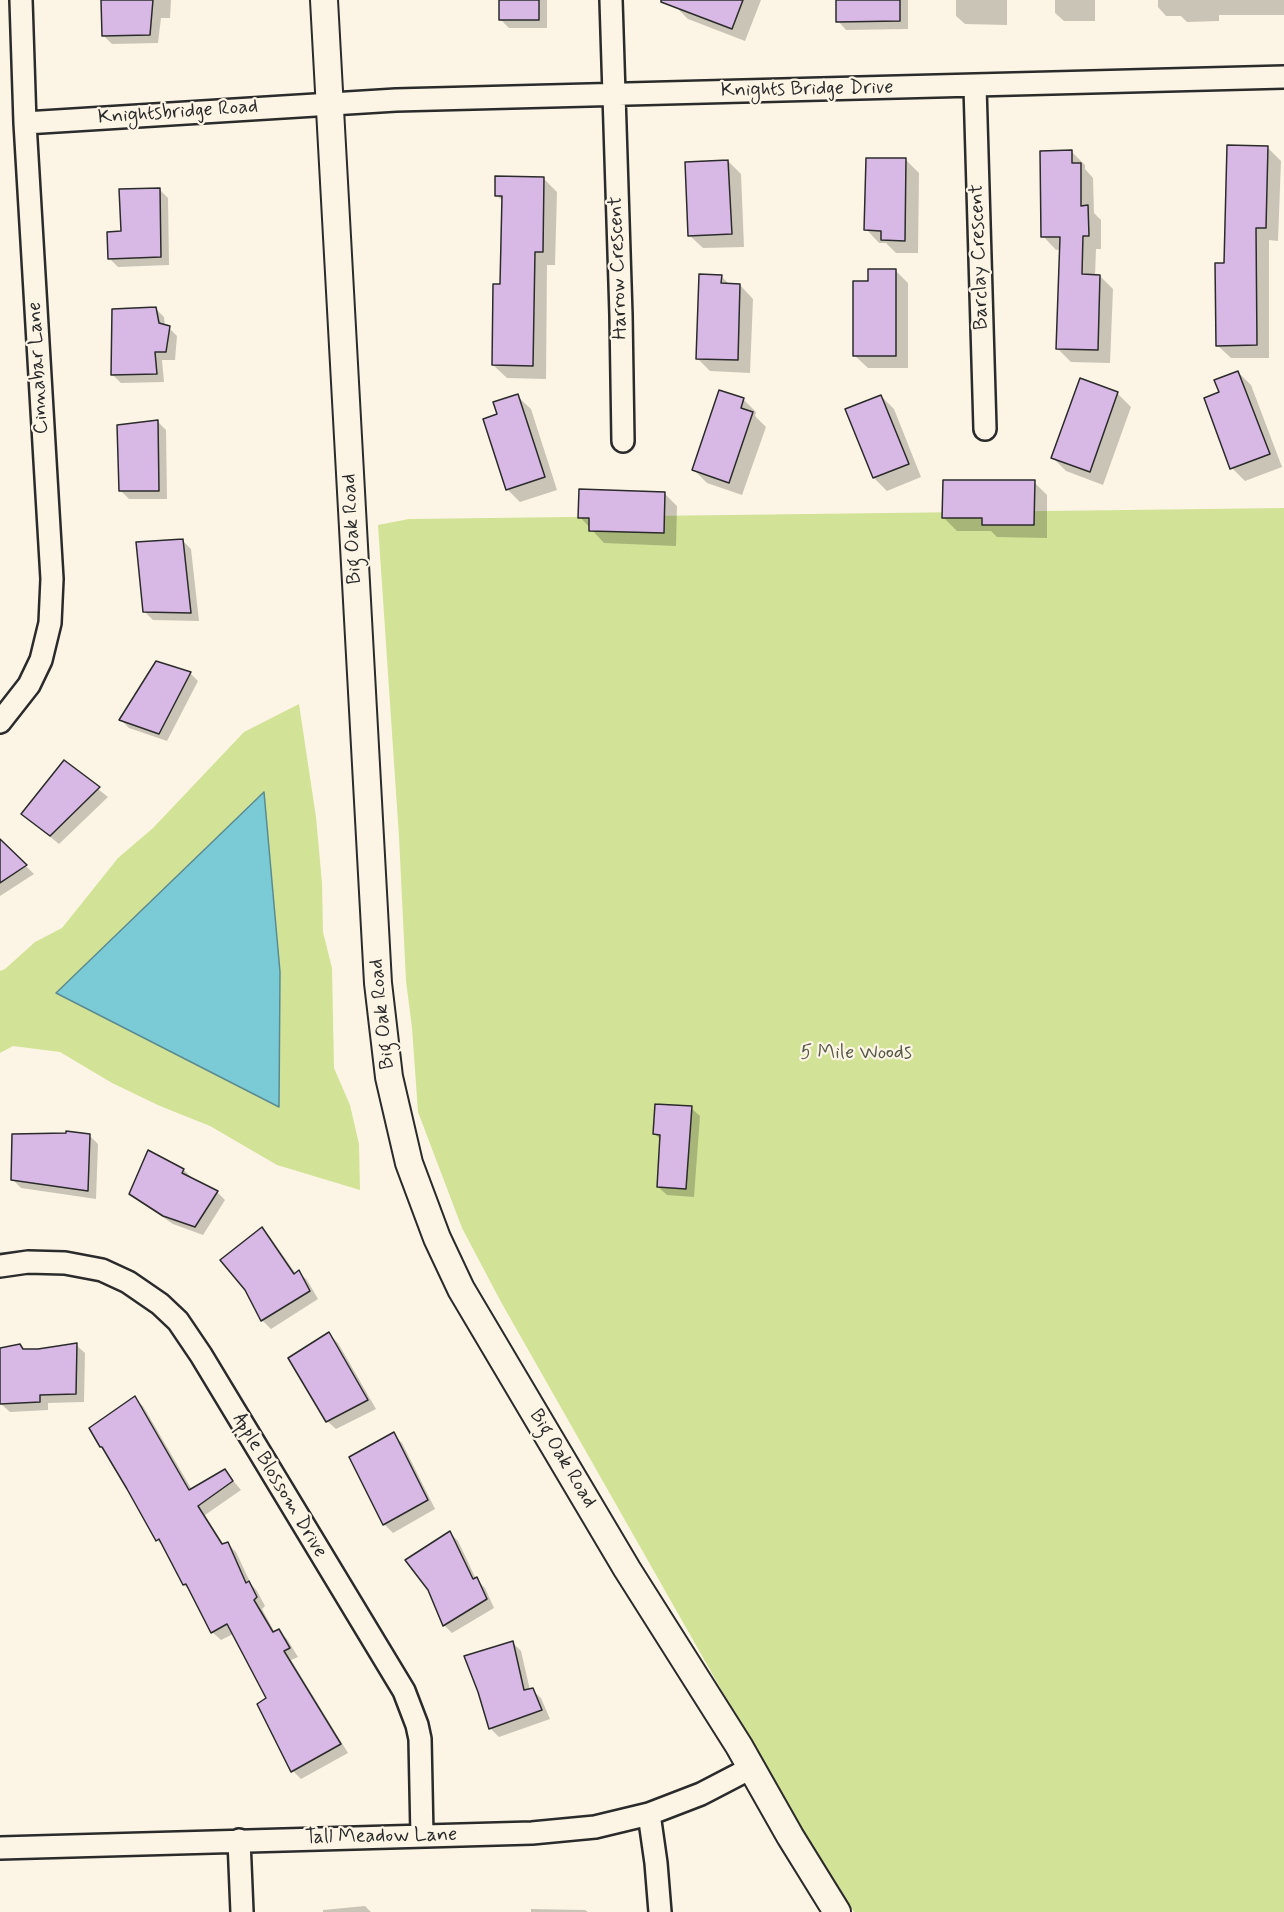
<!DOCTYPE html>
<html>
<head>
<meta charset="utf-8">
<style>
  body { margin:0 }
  canvas { display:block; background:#fcf5e5 }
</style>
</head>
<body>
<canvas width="1284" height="1912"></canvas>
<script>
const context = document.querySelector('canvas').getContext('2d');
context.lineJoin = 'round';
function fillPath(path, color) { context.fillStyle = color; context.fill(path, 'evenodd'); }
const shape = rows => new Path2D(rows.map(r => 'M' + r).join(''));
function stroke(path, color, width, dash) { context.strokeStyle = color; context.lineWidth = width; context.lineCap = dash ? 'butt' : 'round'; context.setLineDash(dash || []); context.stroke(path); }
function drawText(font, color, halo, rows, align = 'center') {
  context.font = font + ' Mynerve,sans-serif'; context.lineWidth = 4.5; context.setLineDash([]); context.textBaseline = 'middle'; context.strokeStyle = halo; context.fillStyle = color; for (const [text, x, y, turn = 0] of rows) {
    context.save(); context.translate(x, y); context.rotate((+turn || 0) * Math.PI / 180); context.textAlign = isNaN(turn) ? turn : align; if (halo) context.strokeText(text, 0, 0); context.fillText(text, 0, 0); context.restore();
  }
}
fillPath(shape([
  [1284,508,1284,1912,854,1912,801,1830,501,1302,462,1228,418,1112,412,1028,406,981,399,837,378,525,409,519],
  [299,704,316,817,322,883,323,932,332,968,334,1068,350,1105,359,1144,360,1190,277,1165,210,1126,160,1106,112,1083,60,1052,13,1046,0,1053,0,971,5,969,35,942,62,928,118,858,153,828,244,732]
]), '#d2e397');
const water = shape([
  [264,792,280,972,279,1107,56,993,264,792]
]);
fillPath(water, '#7bcbd6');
stroke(water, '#5b8b92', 1.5);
fillPath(shape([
  [102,0,171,0,170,18,161,18,158,43,112,44,103,35],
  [501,0,547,0,547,28,509,28,500,19],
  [677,0,761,0,745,41,688,19,675,6],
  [838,0,908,0,908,29,846,30,838,21],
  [956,0,1007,0,1007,25,965,24,956,16],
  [1055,0,1095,0,1095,21,1064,21,1055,13],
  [1158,0,1284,0,1284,15,1219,15,1219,21,1187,22,1181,16,1166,16,1158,7],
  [1268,148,1281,161,1278,241,1269,240,1269,358,1231,358,1217,345,1225,264],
  [1072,152,1085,165,1085,169,1093,178,1094,213,1101,220,1101,249,1096,249,1095,276,1100,276,1113,289,1110,363,1071,362,1058,349,1061,249,1056,250,1043,236],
  [906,160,919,173,918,253,896,253,886,243,879,243,866,229],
  [728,161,741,174,744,247,703,248,689,235],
  [543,178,557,192,555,265,547,265,546,379,507,378,493,365,502,285,504,202,496,195],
  [159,189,168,198,169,265,118,267,110,259,123,233],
  [895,270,908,283,908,368,868,368,854,355,869,282],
  [721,276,730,285,740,285,753,299,750,373,710,371,697,358],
  [155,308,164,317,165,327,169,328,177,336,175,360,162,360,164,382,121,383,112,374],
  [1238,372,1251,385,1282,467,1245,481,1232,468],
  [1081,380,1118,394,1131,407,1103,485,1066,471,1053,458],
  [517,396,531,409,557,490,520,502,507,489,499,415],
  [881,396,894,409,921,477,887,491,874,478,847,410],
  [743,399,756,412,755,416,766,427,742,495,707,483,694,470],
  [158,422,166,430,167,499,129,499,120,490],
  [1034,482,1047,495,1047,538,997,537,991,531,957,531,944,518],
  [664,493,677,506,676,546,604,543,580,517],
  [182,540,191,549,199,621,153,620,144,611],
  [190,673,198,681,167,741,129,728,121,720],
  [64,762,108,797,59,844,32,822],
  [0,841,34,874,0,896],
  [691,1108,700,1116,694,1197,667,1195,658,1187,662,1141,655,1134],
  [89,1135,98,1144,96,1199,21,1188,13,1180],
  [184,1170,192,1178,217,1192,225,1200,203,1235,173,1224,140,1202,131,1194],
  [262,1229,270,1237,296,1274,299,1272,307,1280,318,1299,271,1329,262,1320,246,1289],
  [329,1334,338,1343,376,1409,336,1429,327,1421],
  [76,1345,85,1353,84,1402,48,1403,48,1410,10,1412,1,1404,0,1350,24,1351],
  [134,1398,143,1406,192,1490,225,1471,241,1490,205,1515,224,1545,228,1544,236,1552,251,1584,257,1591,265,1606,262,1609,275,1633,279,1631,287,1639,298,1657,291,1660,348,1753,301,1779,293,1771,268,1699,233,1634,221,1640,212,1632,192,1592,184,1585,165,1548,157,1540],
  [393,1434,402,1443,435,1509,393,1533,384,1524,351,1458],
  [450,1533,458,1541,476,1579,485,1588,494,1608,452,1633,444,1625],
  [513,1643,521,1651,530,1690,532,1690,541,1698,550,1719,499,1737,490,1728],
  [365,1906,371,1912,323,1912,323,1910],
  [531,1909,585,1910,588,1912,531,1912]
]), '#0003');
const building = shape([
  [101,0,153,0,150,35,102,36,101,0],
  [499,0,539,0,539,20,499,20,499,0],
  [661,0,743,0,732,29,661,2,661,0],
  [836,0,900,0,900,21,836,22,836,0],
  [1227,145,1268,146,1266,228,1256,228,1257,345,1216,346,1215,263,1224,263,1227,145],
  [1072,150,1072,163,1081,163,1081,206,1088,205,1089,236,1083,236,1082,274,1100,275,1098,350,1056,349,1060,237,1041,237,1040,151,1072,150],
  [866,158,906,158,905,241,881,240,881,231,864,230,866,158],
  [728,160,732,234,688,236,685,162,728,160],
  [495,176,544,177,543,252,535,252,533,366,492,365,493,284,500,284,502,196,495,196,495,176],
  [160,188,161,257,108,259,107,232,121,231,119,189,160,188],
  [868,269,896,269,896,356,853,356,853,281,868,281,868,269],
  [699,274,722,275,721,283,740,284,738,360,696,359,699,274],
  [156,307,159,323,170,326,166,352,155,352,157,374,111,375,112,309,156,307],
  [1238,371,1270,454,1230,469,1204,398,1219,392,1214,380,1238,371],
  [1080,378,1118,392,1090,472,1051,458,1080,378],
  [719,390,744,398,741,408,753,412,729,483,692,470,719,390],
  [518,394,545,477,506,490,483,419,497,414,493,402,518,394],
  [881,395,909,464,873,478,845,409,881,395],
  [158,420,159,491,119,491,117,425,158,420],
  [943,480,1035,480,1034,525,982,525,982,518,942,518,943,480],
  [579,489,665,492,664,533,589,531,589,518,578,518,579,489],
  [183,539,191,613,143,612,136,542,183,539],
  [156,661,191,672,159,734,119,720,156,661],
  [64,760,100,787,50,836,21,814,64,760],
  [0,839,27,865,0,883,0,839],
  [655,1104,692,1106,686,1189,657,1187,660,1135,653,1134,655,1104],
  [66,1131,90,1134,88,1191,11,1180,12,1134,66,1133,66,1131],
  [148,1150,184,1169,182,1173,218,1191,195,1227,163,1216,129,1194,148,1150],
  [262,1227,294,1274,299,1270,310,1291,261,1321,245,1290,220,1260,262,1227],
  [329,1332,368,1400,326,1422,288,1358,329,1332],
  [77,1343,76,1394,40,1395,40,1402,0,1404,0,1348,20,1344,23,1349,38,1349,77,1343],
  [135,1396,189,1490,225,1469,233,1481,198,1506,222,1544,228,1542,246,1583,249,1581,257,1597,254,1600,273,1632,279,1629,290,1648,284,1651,341,1744,291,1772,257,1704,266,1698,227,1624,211,1633,186,1584,183,1585,159,1539,156,1541,127,1489,102,1447,100,1447,89,1428,135,1396],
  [394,1432,428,1500,383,1525,349,1457,394,1432],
  [450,1531,473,1579,477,1577,487,1599,443,1626,428,1590,405,1560,450,1531],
  [513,1641,524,1690,533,1688,542,1710,489,1729,478,1692,464,1656,513,1641]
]);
fillPath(building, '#d8b8e4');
stroke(building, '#2b2b2b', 1.5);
const minor = shape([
  [611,0,621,315,623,441],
  [975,86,985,429],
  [25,123,396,100,1284,77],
  [0,722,29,685,41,660,50,623,52,579,25,123,21,0],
  [0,1266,28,1262,65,1263,102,1270,128,1282,160,1304,178,1321,201,1355,404,1691,417,1725,420,1739,422,1836],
  [649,1814,656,1863,660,1912],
  [239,1840,242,1912],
  [0,1848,532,1833,595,1827,649,1814,701,1794,751,1768]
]);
const tertiary = shape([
  [324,0,378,983,389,1077,409,1163,437,1238,461,1289,627,1569,739,1746,790,1836,837,1912]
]);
stroke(minor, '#2b2b2b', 26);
stroke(tertiary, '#2b2b2b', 30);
stroke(minor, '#fcf5e5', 21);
stroke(tertiary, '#fcf5e5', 26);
drawText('20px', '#2b2b2b', '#fcf5e5', [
  ["Knights Bridge Drive",807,90,-1],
  ["Knightsbridge Road",178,113,-4],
  ["Barclay Crescent",980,257,-92],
  ["Harrow Crescent",619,268,-92],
  ["Cinnabar Lane",39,368,-93],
  ["Big Oak Road",353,529,-93],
  ["Big Oak Road",383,1014,-96],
  ["Big Oak Road",562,1459,59],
  ["Apple Blossom Drive",279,1486,59],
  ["Tall Meadow Lane",381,1837,-1]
]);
drawText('20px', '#555946', '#fcf5e5', [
  ["5 Mile Woods",856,1054]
]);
</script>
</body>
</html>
